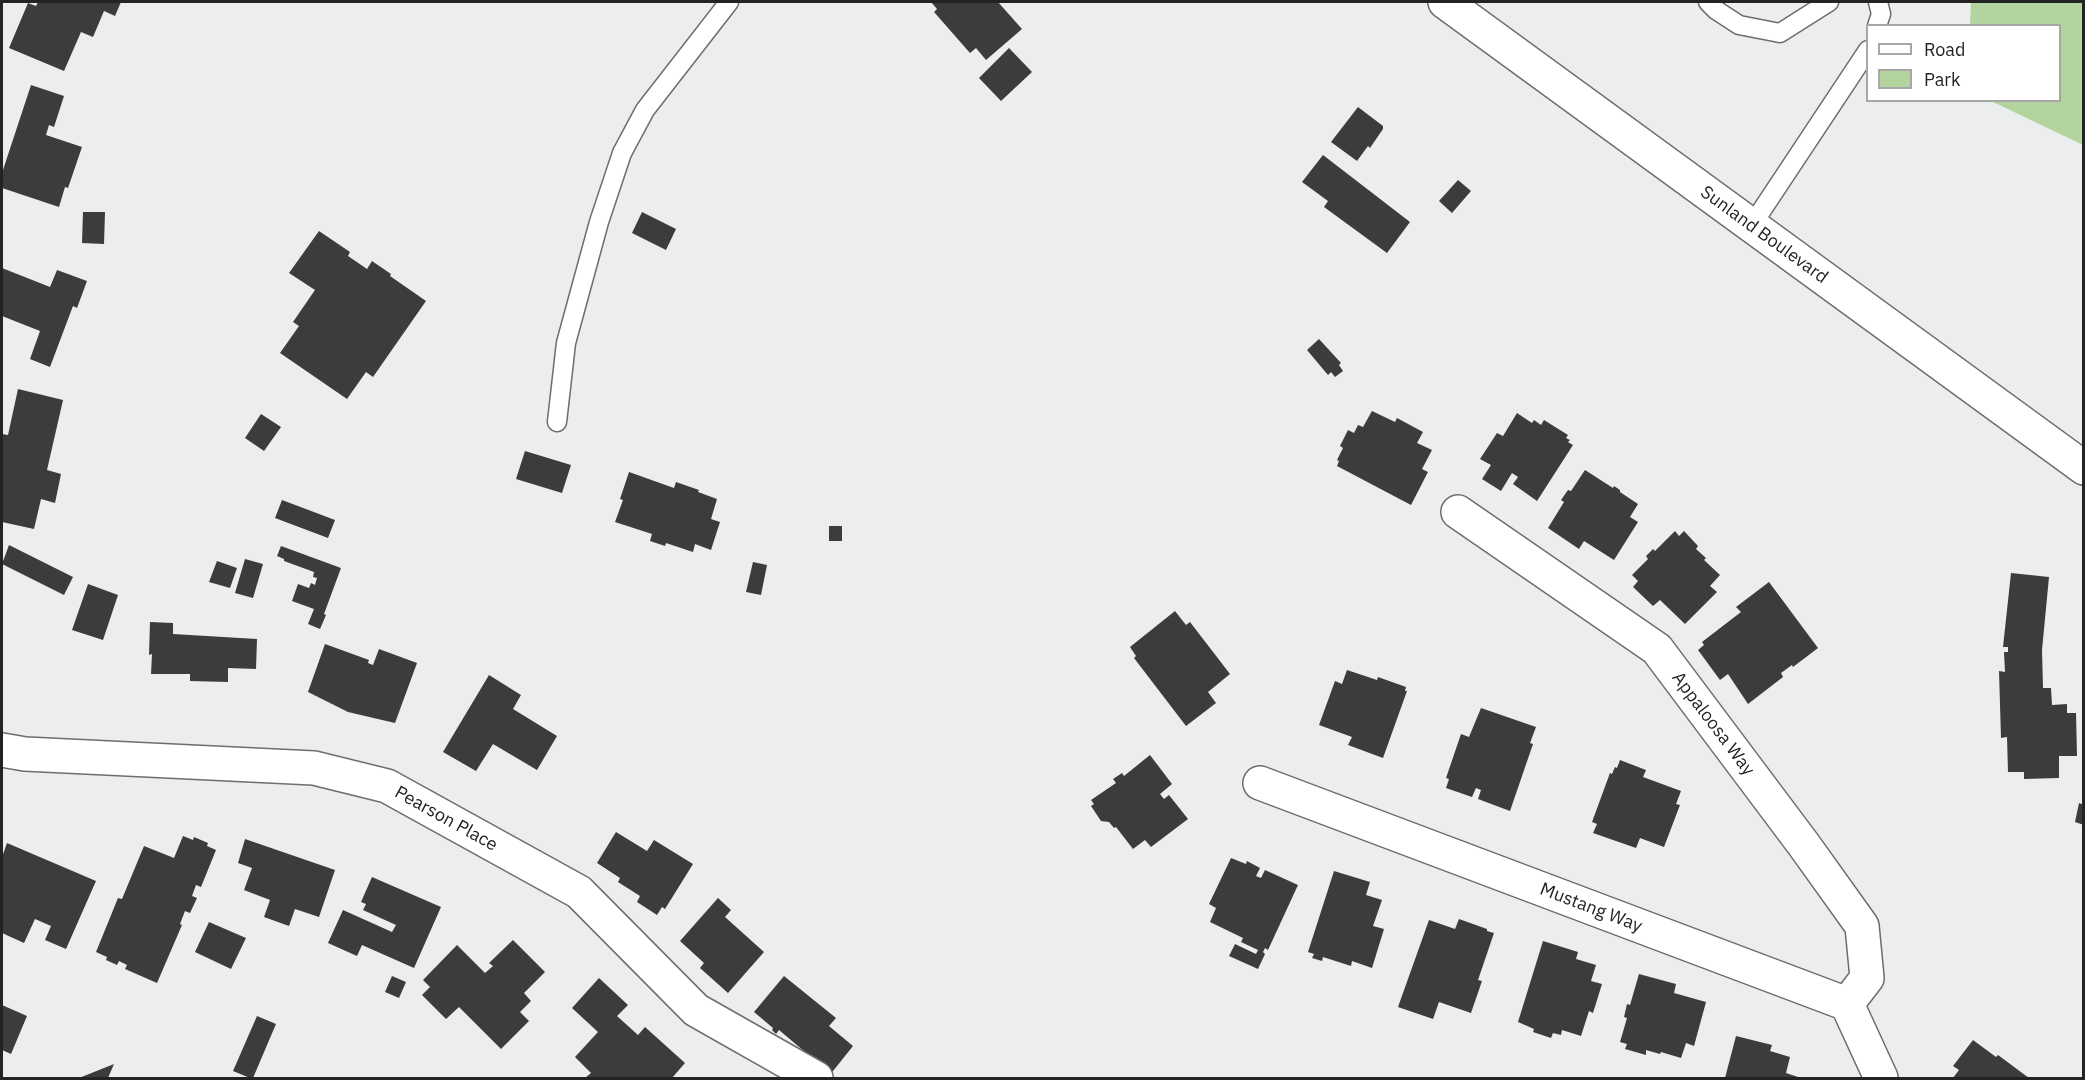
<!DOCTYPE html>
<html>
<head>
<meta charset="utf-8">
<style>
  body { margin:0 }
  #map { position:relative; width:2085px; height:1080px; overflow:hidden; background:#ecedef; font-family:"IBM Plex Sans",sans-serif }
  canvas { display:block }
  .frame { position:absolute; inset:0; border:3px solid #232324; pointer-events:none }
  .legend { position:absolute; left:1866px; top:24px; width:195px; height:78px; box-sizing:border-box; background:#fff; border:2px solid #a7a7a7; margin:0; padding:8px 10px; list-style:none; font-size:18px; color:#232324 }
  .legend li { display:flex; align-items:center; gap:12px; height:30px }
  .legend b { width:30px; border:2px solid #a7a7a7 }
</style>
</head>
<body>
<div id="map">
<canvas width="2085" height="1080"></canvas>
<div class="frame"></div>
<ul class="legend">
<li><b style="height:8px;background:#fff"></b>Road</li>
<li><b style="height:16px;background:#b4d49f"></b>Park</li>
</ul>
</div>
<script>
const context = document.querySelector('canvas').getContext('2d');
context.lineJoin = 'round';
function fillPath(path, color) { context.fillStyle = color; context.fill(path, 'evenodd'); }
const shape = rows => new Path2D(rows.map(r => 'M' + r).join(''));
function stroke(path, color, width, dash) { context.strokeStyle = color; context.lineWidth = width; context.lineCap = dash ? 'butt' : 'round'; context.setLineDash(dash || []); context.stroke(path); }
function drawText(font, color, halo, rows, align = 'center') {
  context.font = font + ' "IBM Plex Sans",sans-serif'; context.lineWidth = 6; context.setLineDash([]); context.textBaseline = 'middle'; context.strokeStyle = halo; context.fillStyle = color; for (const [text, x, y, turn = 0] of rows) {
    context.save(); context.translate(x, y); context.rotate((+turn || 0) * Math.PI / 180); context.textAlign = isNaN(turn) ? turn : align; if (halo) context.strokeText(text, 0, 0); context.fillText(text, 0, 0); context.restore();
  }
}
fillPath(shape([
  [1971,2,2083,2,2083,145,1991,101,2060,100,2060,26,1970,25]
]), '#b4d49f');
fillPath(shape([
  [38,2,121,2,115,16,104,11,93,37,81,32,64,71,9,48,28,3,36,6],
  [931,2,998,2,1022,29,986,60,976,48,970,53,934,12,937,9],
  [1009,48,1032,72,1001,101,979,78],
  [31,85,64,96,54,127,49,125,46,135,82,147,68,188,65,187,59,207,2,188,2,173],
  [1358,107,1383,126,1383,129,1370,148,1368,146,1357,161,1331,142],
  [1323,155,1410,222,1387,253,1324,207,1328,201,1302,182],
  [1458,180,1471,191,1452,213,1439,201],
  [83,212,105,212,104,244,82,243],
  [642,212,676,229,666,250,632,233],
  [319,231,350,252,348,256,367,269,372,261,391,274,390,276,426,301,373,377,366,372,347,399,280,353,299,326,293,322,315,290,289,273],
  [2,268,50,287,57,270,87,281,77,308,73,306,50,367,30,359,40,331,2,316],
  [1319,339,1341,363,1339,365,1343,371,1335,377,1331,372,1328,375,1307,350],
  [18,389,63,400,47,470,61,474,55,503,41,499,34,529,2,522,2,434,8,435],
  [1372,411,1395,422,1397,418,1423,432,1417,443,1432,450,1422,469,1428,472,1411,505,1337,466,1339,461,1337,460,1343,448,1340,446,1348,430,1354,433,1358,425,1363,427],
  [1517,413,1532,423,1534,420,1541,425,1544,420,1568,435,1566,438,1570,440,1568,442,1573,445,1537,501,1513,484,1518,477,1512,473,1501,491,1482,479,1491,465,1480,459,1497,433,1503,436],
  [261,414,281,427,264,451,245,438],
  [525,451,571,465,562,493,516,479],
  [1585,470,1613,488,1614,486,1620,490,1620,492,1638,504,1630,517,1638,522,1614,560,1584,541,1579,549,1548,528,1564,502,1561,500,1568,490,1571,491],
  [629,472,674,488,676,482,699,490,698,492,717,499,711,519,720,522,711,550,695,544,693,552,666,543,665,546,650,541,652,534,615,522,623,500,620,499],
  [282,500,335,520,328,538,275,518],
  [829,526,842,526,842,541,829,541],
  [1675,531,1679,536,1684,531,1698,546,1696,549,1706,558,1704,560,1720,575,1710,586,1717,592,1685,624,1660,600,1653,606,1633,587,1638,581,1632,575,1648,559,1646,556,1653,549,1655,551],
  [9,545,73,577,64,595,2,564],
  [281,546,341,568,324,614,326,615,320,629,308,624,314,609,292,601,298,584,309,588,311,583,315,585,317,578,313,577,314,572,284,561,284,559,277,556],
  [245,559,263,564,253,598,235,593],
  [217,561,237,568,230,588,209,582],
  [753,562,767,565,761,595,746,592],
  [2011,573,2049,577,2042,650,2043,688,2051,688,2052,705,2067,704,2067,713,2076,713,2077,756,2059,756,2059,778,2024,779,2024,772,2008,772,2007,737,2001,738,1999,671,2005,672,2004,652,2008,652,2008,647,2003,647],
  [1769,582,1818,648,1793,667,1792,665,1781,673,1783,677,1748,704,1728,674,1720,680,1698,650,1704,645,1702,642,1741,612,1736,607],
  [88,584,118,595,103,640,72,630],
  [1175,611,1186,625,1190,622,1230,674,1208,692,1216,703,1186,726,1134,658,1136,656,1130,647],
  [150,622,173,623,173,634,257,639,256,669,228,668,228,682,190,681,190,674,151,674,152,654,149,655],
  [325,644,369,660,368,663,373,665,379,649,417,663,395,723,348,712,308,692],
  [1347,670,1377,680,1378,677,1406,687,1405,691,1407,691,1383,758,1348,745,1352,737,1319,725,1335,681,1342,684],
  [489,675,521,695,513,709,557,736,537,770,493,744,476,771,443,752],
  [1481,708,1536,727,1530,743,1533,744,1510,811,1478,799,1481,790,1476,788,1472,797,1446,788,1449,779,1446,778,1461,734,1469,737],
  [1150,755,1172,784,1160,794,1164,799,1169,795,1188,819,1151,847,1145,840,1133,849,1116,827,1114,828,1109,822,1101,821,1091,806,1094,804,1091,800,1116,783,1113,779,1122,773,1124,776],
  [1620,760,1646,770,1643,777,1681,791,1676,804,1680,805,1664,847,1640,838,1636,848,1593,833,1597,824,1592,822,1610,773,1612,774,1615,767,1617,768],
  [2079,803,2084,805,2084,825,2075,822],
  [616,832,647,851,654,840,693,864,665,909,662,907,657,915,637,902,640,896,618,882,620,878,597,863],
  [183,836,193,840,194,837,208,843,207,846,216,850,201,887,196,885,192,896,197,898,190,913,185,911,180,924,182,925,157,983,125,969,127,965,119,961,117,965,106,960,107,957,96,952,118,898,122,899,144,846,174,858],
  [245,839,335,870,319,917,295,909,289,926,264,917,270,900,244,890,252,868,238,863],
  [7,843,96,881,66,949,45,940,51,926,35,919,24,943,2,933,2,857],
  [1231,858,1246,864,1247,861,1260,868,1256,876,1261,878,1265,870,1298,885,1268,950,1265,948,1263,952,1265,954,1258,969,1229,956,1235,944,1256,954,1258,950,1241,942,1243,938,1210,922,1216,908,1209,904],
  [1334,871,1370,882,1366,895,1382,900,1373,926,1384,929,1372,968,1352,961,1351,966,1323,957,1322,961,1312,958,1314,954,1308,952],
  [372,877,441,907,414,968,362,945,357,956,328,943,343,910,392,932,396,925,363,910,366,904,361,902],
  [718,898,731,910,725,917,764,952,728,993,700,968,704,963,680,941],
  [1459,919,1487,929,1487,931,1494,933,1478,980,1482,981,1471,1013,1439,1002,1433,1019,1398,1007,1429,920,1455,929],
  [209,922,246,938,231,969,195,952],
  [513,940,545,972,524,993,531,1001,520,1012,529,1021,501,1049,459,1007,446,1019,422,995,430,987,423,980,457,945,485,973,493,966,489,963],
  [1543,941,1578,952,1576,959,1596,965,1591,981,1602,984,1593,1013,1589,1011,1581,1036,1562,1030,1561,1035,1553,1033,1551,1038,1533,1032,1534,1029,1518,1022],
  [1639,974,1676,984,1674,993,1706,1002,1694,1046,1686,1043,1681,1058,1661,1052,1660,1054,1646,1050,1646,1055,1625,1049,1627,1044,1620,1042,1627,1018,1624,1017,1627,1004,1630,1005],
  [392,976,406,982,399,998,385,992],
  [784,976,836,1018,829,1026,853,1046,829,1076,803,1053,804,1051,779,1030,776,1034,772,1030,773,1028,754,1012],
  [599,978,628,1005,617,1016,638,1035,645,1027,685,1063,672,1078,585,1078,591,1073,575,1057,598,1032,572,1008],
  [2,1005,27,1016,11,1054,2,1050],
  [257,1016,276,1024,253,1078,250,1078,233,1071],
  [1736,1036,1772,1045,1770,1051,1790,1057,1786,1073,1798,1077,1797,1078,1725,1078],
  [1973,1040,1996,1057,1998,1055,2029,1078,1953,1078,1959,1070,1953,1066],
  [114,1064,108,1078,79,1078]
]), '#3d3b3d');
const service = shape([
  [1708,2,1716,10,1739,25,1780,33,1829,2],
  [1877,26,1881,14,1878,2],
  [1752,225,1868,50],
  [557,422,566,343,599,222,622,153,645,110,729,2]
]);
const minor = shape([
  [1458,512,1657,649,1804,845,1862,926,1867,978,1847,1004],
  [2,750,25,754,314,768,387,786,579,892,696,1010,816,1078],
  [1260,783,1847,1004,1881,1078]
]);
const primary = shape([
  [1445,2,2084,468]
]);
stroke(service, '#6c6d6f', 21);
stroke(minor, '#6c6d6f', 36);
stroke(primary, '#6c6d6f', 36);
stroke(service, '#fff', 18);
stroke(minor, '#fff', 33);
stroke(primary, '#fff', 33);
drawText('18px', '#232324', '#fff', [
  ["Sunland Boulevard",1764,235,36],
  ["Appaloosa Way",1713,724,53],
  ["Pearson Place",446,819,29],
  ["Mustang Way",1591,908,21]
]);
</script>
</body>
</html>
